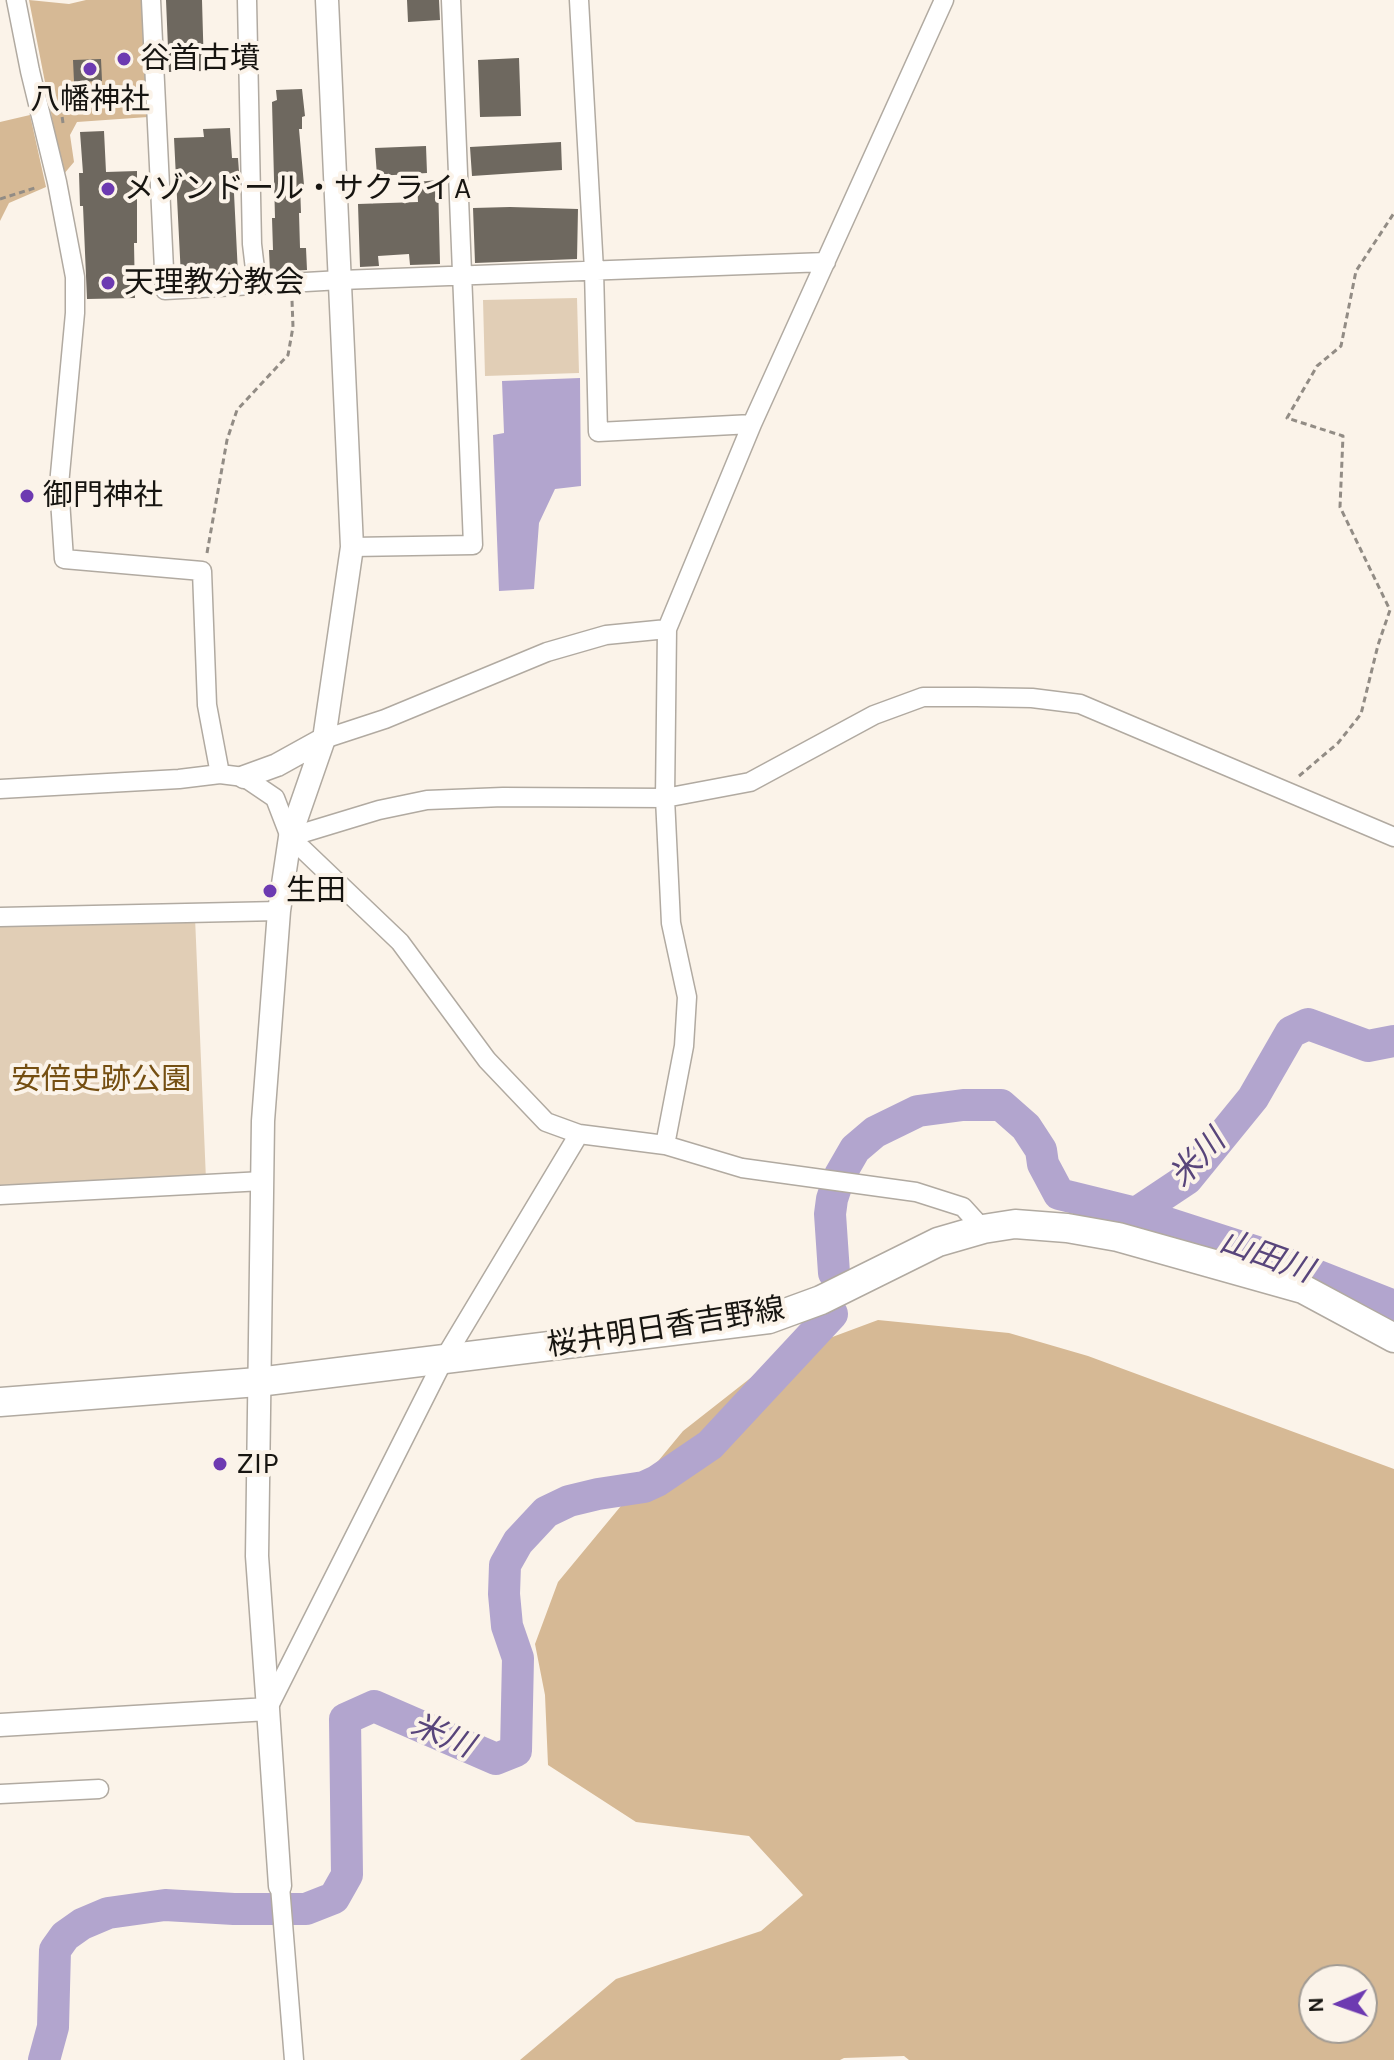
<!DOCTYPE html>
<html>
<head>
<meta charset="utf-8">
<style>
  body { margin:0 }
  #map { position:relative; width:1394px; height:2060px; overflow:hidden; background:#fbf3e9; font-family:Karla,sans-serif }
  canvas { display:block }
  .north { position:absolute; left:1298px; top:1964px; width:80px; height:80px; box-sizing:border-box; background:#fbf3e9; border:2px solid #a09a93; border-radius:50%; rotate:268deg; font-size:22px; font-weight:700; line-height:32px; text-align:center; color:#171511 }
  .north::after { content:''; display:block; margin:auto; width:28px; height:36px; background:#6d3ab1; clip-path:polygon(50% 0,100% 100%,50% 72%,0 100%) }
</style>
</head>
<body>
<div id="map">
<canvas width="1394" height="2060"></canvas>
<div class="north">N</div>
</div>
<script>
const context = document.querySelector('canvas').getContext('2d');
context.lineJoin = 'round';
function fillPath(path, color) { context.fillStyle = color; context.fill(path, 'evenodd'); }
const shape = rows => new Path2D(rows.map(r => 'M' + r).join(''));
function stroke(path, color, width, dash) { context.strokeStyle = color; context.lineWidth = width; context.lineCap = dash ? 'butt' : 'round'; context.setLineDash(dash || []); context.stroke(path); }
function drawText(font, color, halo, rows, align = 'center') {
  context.font = font + ' Karla,"Noto Sans JP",sans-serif'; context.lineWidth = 8; context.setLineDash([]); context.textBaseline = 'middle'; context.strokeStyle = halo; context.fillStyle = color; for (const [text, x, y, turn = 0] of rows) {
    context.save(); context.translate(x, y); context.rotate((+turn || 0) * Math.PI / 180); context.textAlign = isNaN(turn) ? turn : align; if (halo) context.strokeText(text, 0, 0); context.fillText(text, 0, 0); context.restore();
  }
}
fillPath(shape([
  [577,298,579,373,485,376,483,300],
  [195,917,206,1180,0,1188,0,921]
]), '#e1ceb6');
fillPath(shape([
  [29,0,69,4,86,0,143,0,148,117,77,122,70,135,74,162,63,175],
  [30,115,46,187,9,203,0,221,0,122],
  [878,1320,1009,1333,1088,1356,1394,1469,1394,2060,909,2060,904,2056,844,2058,840,2060,520,2060,616,1979,761,1931,803,1895,749,1836,636,1822,548,1765,545,1695,535,1644,558,1582,683,1431,776,1358],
  [1314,1980,1362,1980,1362,2028,1314,2028]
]), '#d6b995');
fillPath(shape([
  [580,378,581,486,555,489,539,523,534,589,499,591,493,435,504,433,502,381]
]), '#b2a5ce');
stroke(shape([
  [1136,1213,1187,1179,1253,1098,1291,1032,1308,1024,1368,1046,1394,1041],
  [834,1273,830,1214,832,1199,840,1175,855,1149,875,1132,918,1111,963,1105,1001,1105,1026,1127,1041,1150,1043,1164,1059,1194,1136,1213,1257,1252,1394,1306],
  [44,2060,53,2027,55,1950,65,1936,82,1924,108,1913,165,1905,234,1909,306,1909,334,1898,347,1875,345,1719,374,1706,496,1759,516,1751,518,1658,507,1626,504,1594,505,1565,518,1542,546,1512,569,1501,598,1494,644,1487,657,1481,710,1445,832,1314]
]), '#b2a5ce', 32);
fillPath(shape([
  [166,0,202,0,204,71,169,72],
  [407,0,439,0,440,20,408,22],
  [519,58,521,116,480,117,478,60],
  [101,59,102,81,74,82,73,60],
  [302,89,305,116,302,117,302,129,299,129,304,185,300,185,301,213,299,213,300,248,306,248,307,270,270,272,269,250,273,250,272,218,275,218,272,102,277,100,276,90],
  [230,128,232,158,238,158,239,172,233,173,238,274,181,277,174,138,204,137,203,129],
  [104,131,106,172,137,171,137,243,134,243,135,298,87,299,83,206,80,206,79,173,83,173,80,132],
  [561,142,562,170,472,176,470,147],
  [426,146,427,173,377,176,375,148],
  [438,180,440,264,410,265,409,254,378,256,379,266,360,267,358,204,418,202,417,182],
  [510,207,578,209,577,259,475,263,473,208]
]), '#6e685f');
const minor = shape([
  [16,0,30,71,57,182,75,277,75,313,59,485,64,559,202,571,207,705,220,774],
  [151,0,165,290,341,280,826,262],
  [247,0,252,244,257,286],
  [579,0,594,270,598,432,752,424],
  [352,547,473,545,451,0],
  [324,739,385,719,547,652,606,635,667,629],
  [0,789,179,779,220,774,244,777,275,798,290,837,400,942,487,1060,546,1122,579,1134,665,1145,742,1168,916,1192,963,1207,983,1229],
  [290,837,379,810,427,800,503,797,665,798,750,782,874,715,923,697,976,697,1032,698,1080,704,1394,837],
  [0,917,279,911],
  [665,1145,684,1046,687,997,671,923,665,798,667,629,752,424,944,0],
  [0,1195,263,1181],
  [268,1708,444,1359,579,1134],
  [0,1794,99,1789],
  [280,1886,294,2060]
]);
const tertiary = shape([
  [244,777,277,765,324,739],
  [268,1709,280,1886],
  [0,1725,268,1709,257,1556,263,1121,279,911,290,837,324,739,352,547,327,0]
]);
const primary = shape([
  [0,1402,258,1382,769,1319,821,1300,938,1242,983,1229,1015,1224,1067,1228,1118,1237,1303,1289,1394,1338]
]);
stroke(minor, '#b1aaa1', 21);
stroke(tertiary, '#b1aaa1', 25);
stroke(primary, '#b1aaa1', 31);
stroke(shape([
  [117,91,138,87],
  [63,123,61,109,83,93],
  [0,199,38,187],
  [207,553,227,440,237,410,288,355,293,327,292,300],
  [1299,776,1338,743,1361,714,1378,645,1390,610,1340,507,1343,436,1287,418,1317,366,1341,346,1356,271,1394,213]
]), '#928c85', 3, [6, 4]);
stroke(minor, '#fff', 18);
stroke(tertiary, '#fff', 22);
stroke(primary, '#fff', 28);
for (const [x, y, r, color] of [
  [124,59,8,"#6d3ab1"],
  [90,69,8,"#6d3ab1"],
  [108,189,8,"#6d3ab1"],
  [108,283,8,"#6d3ab1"],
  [27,496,8,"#6d3ab1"],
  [270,891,8,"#6d3ab1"],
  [220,1464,8,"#6d3ab1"]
]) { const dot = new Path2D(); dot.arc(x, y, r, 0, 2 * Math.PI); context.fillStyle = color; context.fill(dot); stroke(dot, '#fbf3e9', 3); }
drawText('30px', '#171511', '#fbf3e9', [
  ["谷首古墳",140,59],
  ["八幡神社",90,100,"center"],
  ["メゾンドール・サクライA",124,189],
  ["天理教分教会",124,283],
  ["御門神社",43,496],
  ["生田",286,891],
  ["ZIP",236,1464]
], 'left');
drawText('30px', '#754f12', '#fbf3e9', [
  ["安倍史跡公園",101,1080]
]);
drawText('30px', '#171511', '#fbf3e9', [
  ["桜井明日香吉野線",666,1328,-9]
]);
drawText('italic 32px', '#58457b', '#fbf3e9', [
  ["米川",1198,1159,-46],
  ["山田川",1266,1257,20],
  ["米川",442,1736,23]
]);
</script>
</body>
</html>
